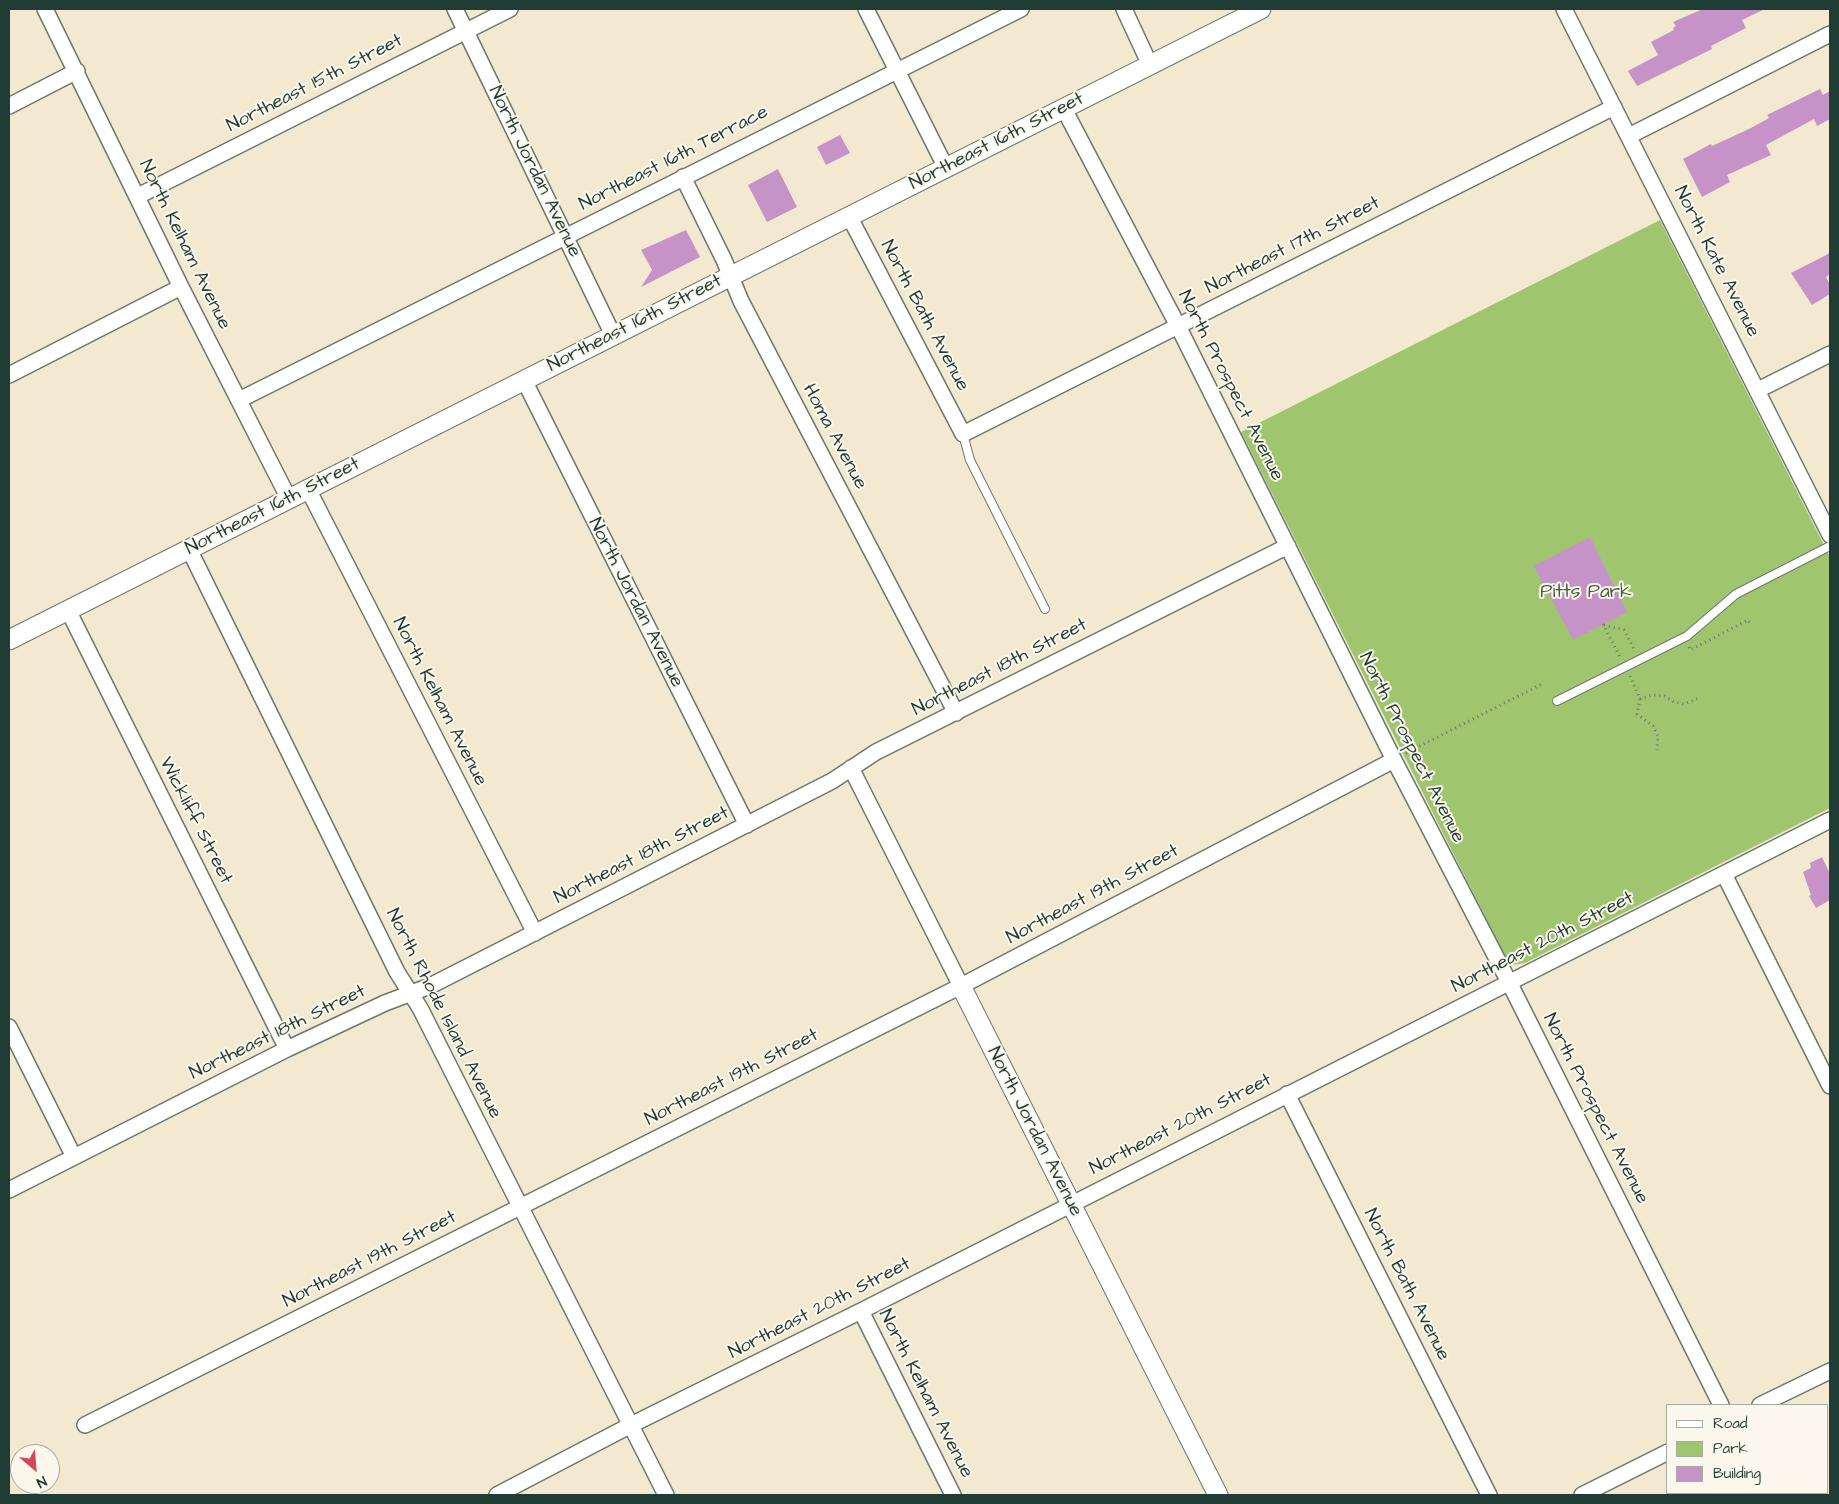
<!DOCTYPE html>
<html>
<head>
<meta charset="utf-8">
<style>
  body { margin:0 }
  #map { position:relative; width:1839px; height:1504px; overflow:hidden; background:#f3e8d0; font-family:"Architects Daughter",sans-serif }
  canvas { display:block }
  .frame { position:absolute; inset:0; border:10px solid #1f3d34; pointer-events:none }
  .legend { position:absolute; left:1666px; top:1404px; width:162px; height:90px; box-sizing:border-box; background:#fbf7ec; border:1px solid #a3ada2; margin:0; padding:6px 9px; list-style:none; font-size:15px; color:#1f3d34 }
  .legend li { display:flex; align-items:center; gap:10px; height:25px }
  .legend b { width:25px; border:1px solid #a3ada2 }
  .north { position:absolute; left:10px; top:1444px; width:50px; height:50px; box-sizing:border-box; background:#fbf7ec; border:1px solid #a3ada2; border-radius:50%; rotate:153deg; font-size:14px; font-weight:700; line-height:20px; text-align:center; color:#1f3d34 }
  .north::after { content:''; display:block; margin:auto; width:18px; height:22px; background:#d1495b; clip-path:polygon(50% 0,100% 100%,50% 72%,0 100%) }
</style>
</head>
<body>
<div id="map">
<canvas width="1839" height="1504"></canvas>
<div class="frame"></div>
<ul class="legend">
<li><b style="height:6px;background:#fff"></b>Road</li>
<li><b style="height:14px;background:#a0c56f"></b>Park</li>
<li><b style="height:14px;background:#c593c8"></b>Building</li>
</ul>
<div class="north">N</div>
</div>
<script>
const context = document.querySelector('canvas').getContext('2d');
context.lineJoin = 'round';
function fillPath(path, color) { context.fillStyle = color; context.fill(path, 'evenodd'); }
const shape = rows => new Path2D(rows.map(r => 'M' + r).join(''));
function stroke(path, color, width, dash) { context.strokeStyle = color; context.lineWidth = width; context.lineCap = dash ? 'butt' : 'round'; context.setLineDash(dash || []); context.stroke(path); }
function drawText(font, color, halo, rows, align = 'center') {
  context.font = font + ' "Architects Daughter",sans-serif'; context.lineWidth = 4; context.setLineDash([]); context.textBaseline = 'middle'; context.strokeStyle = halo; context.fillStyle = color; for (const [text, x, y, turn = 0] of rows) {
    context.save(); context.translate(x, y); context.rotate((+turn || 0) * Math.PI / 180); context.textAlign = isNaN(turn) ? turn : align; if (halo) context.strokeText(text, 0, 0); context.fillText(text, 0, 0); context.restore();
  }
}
fillPath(shape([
  [1660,220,1830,557,1830,808,1525,963,1512,965,1506,958,1241,432]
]), '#a0c56f');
fillPath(shape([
  [1703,9,1765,9,1742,20,1746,28,1711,46,1712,49,1637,86,1628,71,1658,55,1651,42,1674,30,1673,28,1676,26,1673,22],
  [1820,89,1823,95,1830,91,1830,119,1817,126,1814,119,1766,145,1771,155,1727,175,1730,182,1702,197,1683,159,1711,144,1712,146,1751,128,1769,118,1767,115],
  [840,135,850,153,826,165,817,147],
  [778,169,797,207,767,222,748,185],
  [686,230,700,257,641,287,652,270,641,250],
  [1830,253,1830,274,1826,277,1830,285,1830,294,1812,305,1791,273],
  [1590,537,1627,612,1573,640,1534,566],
  [1822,857,1830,874,1830,900,1816,908,1809,896,1811,895,1803,872,1811,868,1810,863]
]), '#c593c8');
const service = shape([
  [963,434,970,460,1045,609],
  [1557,701,1687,636,1736,594,1830,546]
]);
const minor = shape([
  [45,9,181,287,289,499],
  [455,9,613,335],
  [866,9,946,168],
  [1124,9,1150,65],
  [1564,9,1830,535],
  [9,106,77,71],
  [1064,109,1178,326,1394,760,1509,982,1721,1405],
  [1629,136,1830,34],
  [683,177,724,260,741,301,956,713],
  [138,196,510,9],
  [849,216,963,434,1614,107],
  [9,375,181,287],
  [524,380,747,825],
  [1758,390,1830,354],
  [239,400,1021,9],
  [308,489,535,933],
  [189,549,397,972,420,1008,666,1495],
  [68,610,287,1049],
  [851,768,961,986],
  [1724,874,1830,1086],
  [9,1027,74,1157],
  [1287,1094,1489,1495],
  [9,1190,287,1049,385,1003,430,986,832,781,876,752,1288,546],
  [861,1311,953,1495],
  [1760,1405,1830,1371],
  [85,1425,961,986,1394,760],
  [1765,1493,1767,1495],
  [497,1495,631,1425,861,1311,1830,820],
  [1582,1495,1668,1452]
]);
const tertiary = shape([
  [9,640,1261,9],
  [961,986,1218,1495]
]);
stroke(service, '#69796b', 10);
stroke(minor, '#69796b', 18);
stroke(tertiary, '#69796b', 21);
stroke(shape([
  [1603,624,1620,657],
  [1604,625,1624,630,1635,651],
  [1689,647,1690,650,1748,620,1750,623],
  [1630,676,1640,699,1637,714,1653,726,1658,736,1657,750],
  [1640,699,1651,695,1665,696,1674,702,1684,704,1699,698],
  [1406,753,1544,683]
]), '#69796b', 3, [1, 4]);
stroke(service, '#fff', 8);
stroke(minor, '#fff', 15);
stroke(tertiary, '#fff', 19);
drawText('19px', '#1f3d34', '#fbf7ec', [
  ["Northeast 15th Street",315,84,-27],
  ["Northeast 16th Street",997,142,-27],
  ["Northeast 16th Terrace",674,159,-27],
  ["North Jordan Avenue",534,172,64],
  ["North Kelham Avenue",184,245,64],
  ["Northeast 17th Street",1293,246,-27],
  ["North Kate Avenue",1716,262,63],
  ["North Bath Avenue",924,316,62],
  ["Northeast 16th Street",635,324,-27],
  ["North Prospect Avenue",1230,386,63],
  ["Homa Avenue",834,437,62],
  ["Northeast 16th Street",273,507,-27],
  ["North Jordan Avenue",635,603,63],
  ["Northeast 18th Street",1000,668,-27],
  ["North Kelham Avenue",439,702,63],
  ["North Prospect Avenue",1411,748,63],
  ["Wickliff Street",195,821,63],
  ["Northeast 18th Street",642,856,-27],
  ["Northeast 19th Street",1093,895,-28],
  ["Northeast 20th Street",1543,943,-27],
  ["North Rhode Island Avenue",443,1014,63],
  ["Northeast 18th Street",278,1033,-26],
  ["Northeast 19th Street",732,1078,-27],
  ["North Prospect Avenue",1595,1109,63],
  ["Northeast 20th Street",1181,1125,-27],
  ["North Jordan Avenue",1034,1132,63],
  ["Northeast 19th Street",370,1260,-27],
  ["North Bath Avenue",1406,1285,63],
  ["Northeast 20th Street",820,1309,-27],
  ["North Kelham Avenue",925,1394,63]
]);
drawText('19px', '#3f5f43', '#fbf7ec', [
  ["Pitts Park",1586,593]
]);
</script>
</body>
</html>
